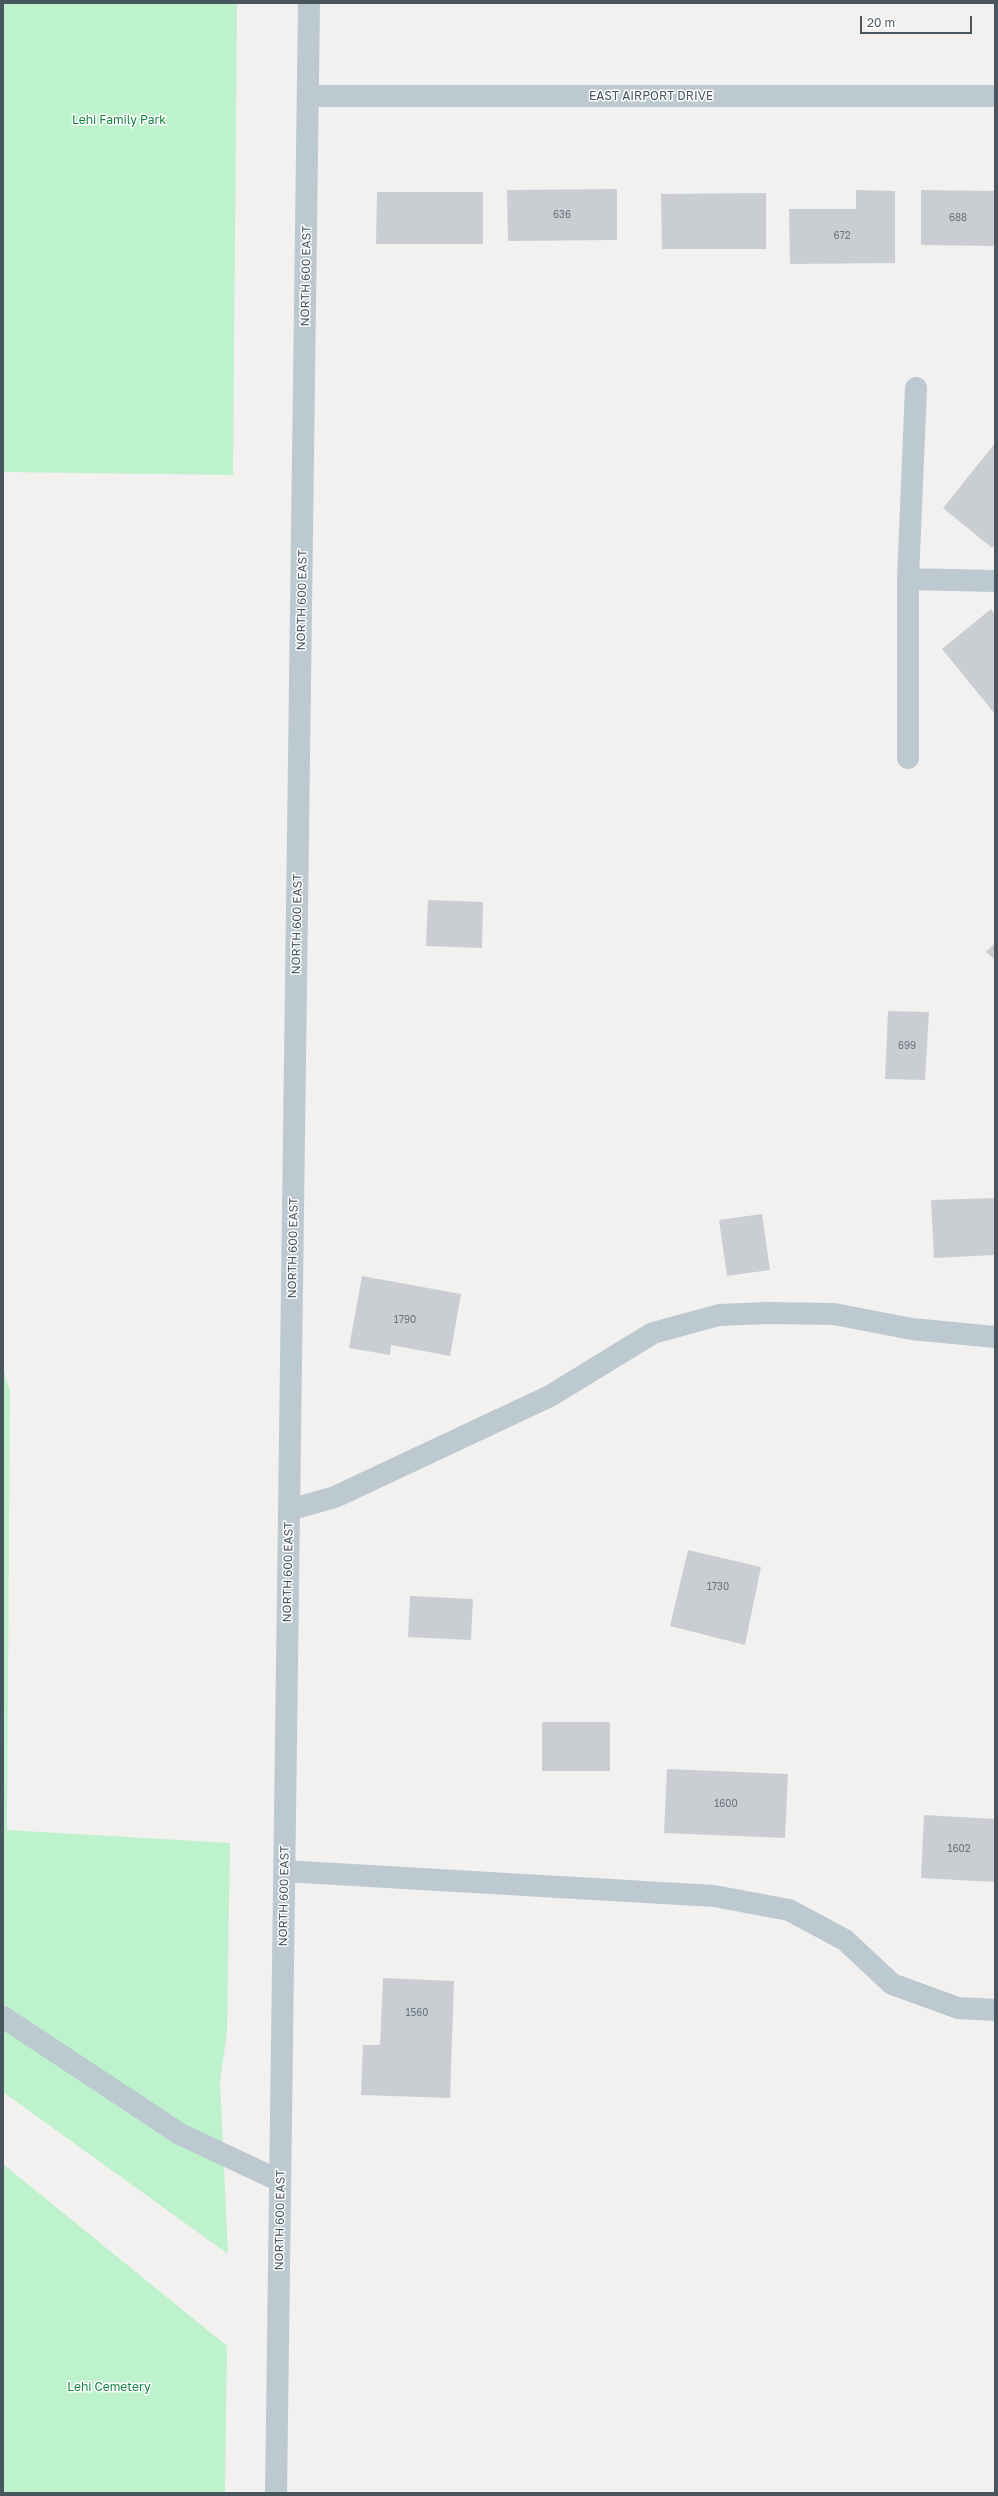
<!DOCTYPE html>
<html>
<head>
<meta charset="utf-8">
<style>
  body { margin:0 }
  #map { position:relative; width:998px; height:2496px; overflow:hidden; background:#f3f0f0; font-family:"Golos Text",sans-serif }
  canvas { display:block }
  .frame { position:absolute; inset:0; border:4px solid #47565f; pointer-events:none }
  .scale { position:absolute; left:860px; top:16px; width:112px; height:18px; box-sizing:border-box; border:2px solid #47565f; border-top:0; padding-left:5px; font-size:12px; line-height:14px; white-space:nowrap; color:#47565f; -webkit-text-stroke:3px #fff; paint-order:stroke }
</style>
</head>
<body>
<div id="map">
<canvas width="998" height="2496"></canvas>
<div class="frame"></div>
<div class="scale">20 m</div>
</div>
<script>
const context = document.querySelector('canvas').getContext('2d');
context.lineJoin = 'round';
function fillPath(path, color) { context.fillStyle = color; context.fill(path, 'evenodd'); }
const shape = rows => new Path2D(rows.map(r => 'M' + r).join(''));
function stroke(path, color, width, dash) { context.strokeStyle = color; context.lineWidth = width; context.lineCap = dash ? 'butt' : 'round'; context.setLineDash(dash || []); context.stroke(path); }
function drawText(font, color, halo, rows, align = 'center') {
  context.font = font + ' "Golos Text",sans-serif'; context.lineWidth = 3; context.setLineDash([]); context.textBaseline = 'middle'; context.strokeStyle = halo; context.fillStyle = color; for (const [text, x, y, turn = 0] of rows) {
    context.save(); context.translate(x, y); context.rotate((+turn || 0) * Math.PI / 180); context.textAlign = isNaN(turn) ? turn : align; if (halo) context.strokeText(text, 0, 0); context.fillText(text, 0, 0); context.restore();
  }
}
fillPath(shape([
  [3,3,237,3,233,475,3,472],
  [3,1369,10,1391,7,1830,230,1843,227,2032,220,2081,228,2254,3,2092],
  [3,2164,227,2346,225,2493,3,2493]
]), '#bdf2cc');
fillPath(shape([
  [617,189,617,240,508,241,507,190],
  [856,190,895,191,895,263,790,264,789,209,856,209],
  [921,190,995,191,995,246,921,245],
  [377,192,483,192,483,244,376,244],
  [766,193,766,249,662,249,661,194],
  [995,443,995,544,992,548,943,508],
  [991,609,995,614,995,714,942,649],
  [428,900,483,902,482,948,426,946],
  [995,943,995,960,986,952],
  [888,1011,929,1012,925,1080,885,1079],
  [995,1198,995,1255,934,1258,931,1200],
  [762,1214,770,1270,727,1276,719,1220],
  [362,1276,461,1294,450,1356,391,1345,390,1355,349,1348],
  [688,1550,761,1567,745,1645,670,1626],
  [410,1596,473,1599,471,1640,408,1637],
  [542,1722,610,1722,610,1771,542,1771],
  [667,1769,788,1774,785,1838,664,1833],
  [924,1815,995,1819,995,1882,921,1878],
  [383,1978,454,1981,450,2098,361,2095,363,2045,380,2045]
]), '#caced3');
stroke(shape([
  [308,96,995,96],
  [916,388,908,579,995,581],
  [908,579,908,758],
  [289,1510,335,1497,550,1396,653,1333,719,1315,768,1313,834,1314,912,1329,995,1337],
  [284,1871,714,1896,789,1910,845,1940,892,1984,958,2008,995,2010],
  [3,2017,180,2134,280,2181],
  [276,2493,309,3]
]), '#bdc9d0', 22);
drawText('10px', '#68747c', null, [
  ["636",562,215],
  ["688",958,218],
  ["672",842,236],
  ["699",907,1046],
  ["1790",405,1320],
  ["1730",718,1587],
  ["1600",726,1804],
  ["1602",959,1849],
  ["1560",417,2013]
]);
drawText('12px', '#47565f', '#fff', [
  ["EAST AIRPORT DRIVE",651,96],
  ["NORTH 600 EAST",306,276,-89],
  ["NORTH 600 EAST",302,600,-89],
  ["NORTH 600 EAST",297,924,-89],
  ["NORTH 600 EAST",293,1248,-89],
  ["NORTH 600 EAST",288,1572,-89],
  ["NORTH 600 EAST",284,1896,-89],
  ["NORTH 600 EAST",280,2220,-89]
]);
drawText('12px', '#138540', '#fff', [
  ["Lehi Family Park",119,120],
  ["Lehi Cemetery",109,2387]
]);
</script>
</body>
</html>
